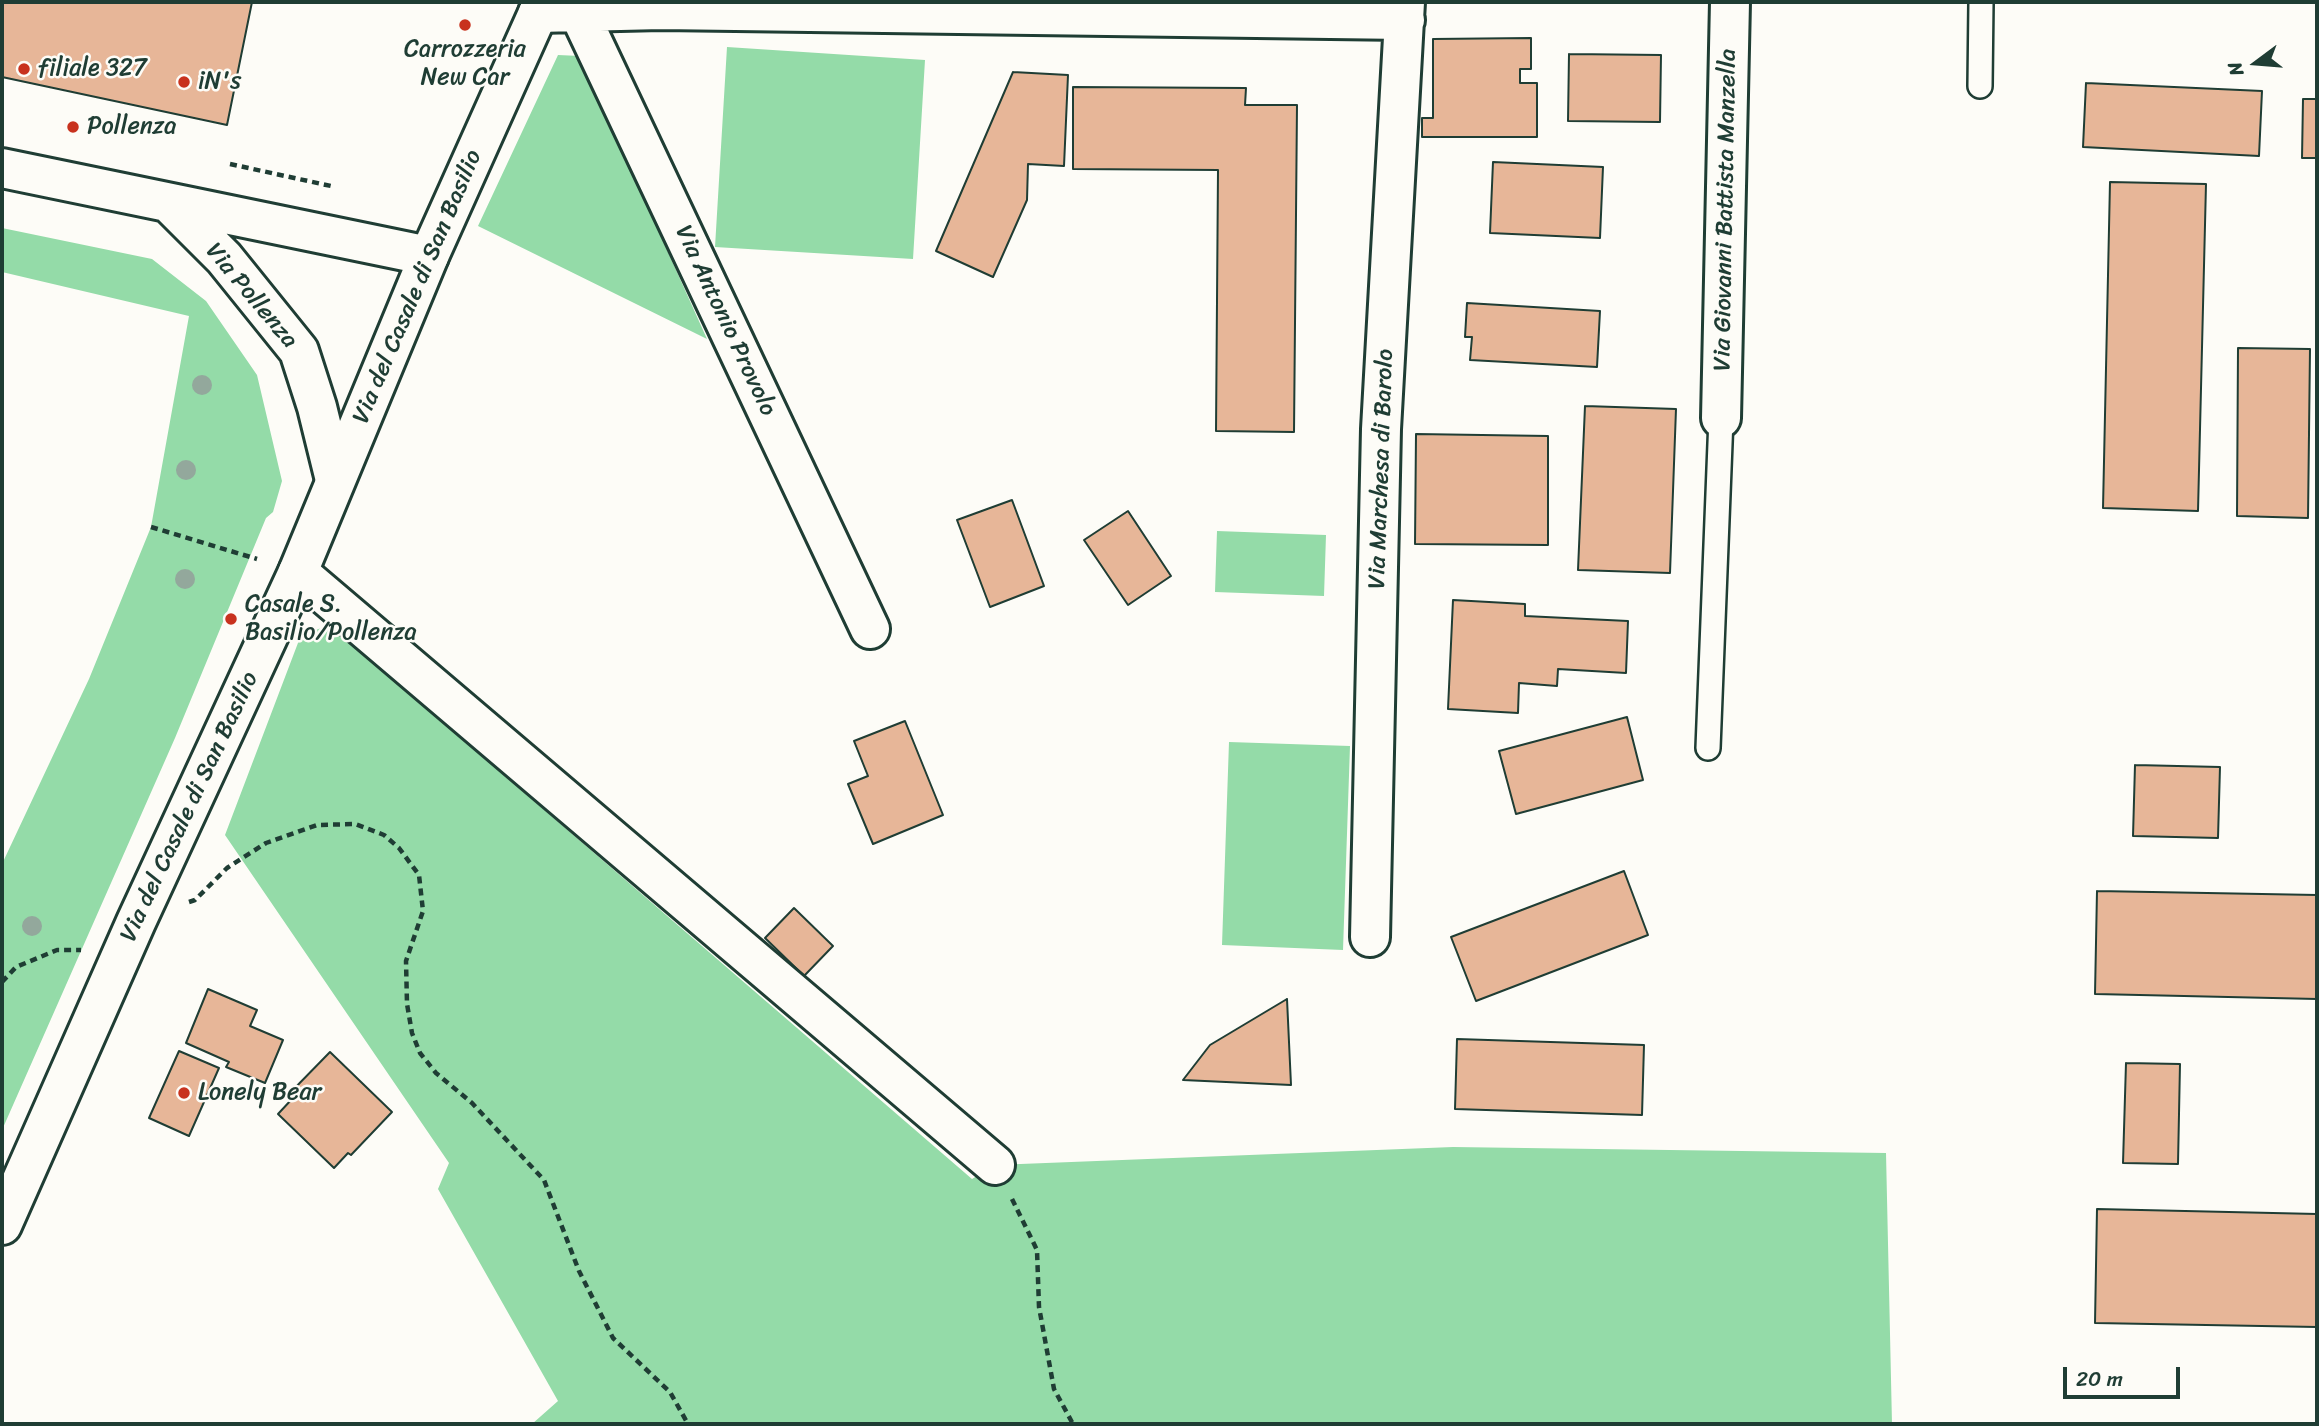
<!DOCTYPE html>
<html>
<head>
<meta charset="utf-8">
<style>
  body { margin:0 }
  #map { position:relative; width:2319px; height:1426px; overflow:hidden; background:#fdfcf7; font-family:Sriracha,sans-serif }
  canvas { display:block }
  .frame { position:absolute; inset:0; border:4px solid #1f3d34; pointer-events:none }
  .north { position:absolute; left:2221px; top:28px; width:70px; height:70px; -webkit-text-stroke:5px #fdfcf7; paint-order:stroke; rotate:254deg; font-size:19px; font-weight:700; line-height:28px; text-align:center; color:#1f3d34 }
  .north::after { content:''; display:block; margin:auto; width:24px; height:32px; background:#1f3d34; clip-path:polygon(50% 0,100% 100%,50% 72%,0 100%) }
  .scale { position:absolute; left:2063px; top:1367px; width:117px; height:32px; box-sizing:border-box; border:4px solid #1f3d34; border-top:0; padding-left:9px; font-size:21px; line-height:24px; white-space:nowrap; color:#1f3d34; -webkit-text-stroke:5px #fdfcf7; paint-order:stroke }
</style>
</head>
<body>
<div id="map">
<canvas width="2319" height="1426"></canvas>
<div class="frame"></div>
<div class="north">N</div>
<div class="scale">20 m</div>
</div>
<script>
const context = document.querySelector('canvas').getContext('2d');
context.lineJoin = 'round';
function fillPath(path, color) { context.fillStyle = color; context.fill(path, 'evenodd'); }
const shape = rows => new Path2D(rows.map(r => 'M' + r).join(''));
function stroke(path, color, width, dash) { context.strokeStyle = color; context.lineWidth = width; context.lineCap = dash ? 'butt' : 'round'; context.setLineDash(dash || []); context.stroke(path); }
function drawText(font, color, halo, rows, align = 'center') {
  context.font = font + ' Sriracha,sans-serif'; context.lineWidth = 5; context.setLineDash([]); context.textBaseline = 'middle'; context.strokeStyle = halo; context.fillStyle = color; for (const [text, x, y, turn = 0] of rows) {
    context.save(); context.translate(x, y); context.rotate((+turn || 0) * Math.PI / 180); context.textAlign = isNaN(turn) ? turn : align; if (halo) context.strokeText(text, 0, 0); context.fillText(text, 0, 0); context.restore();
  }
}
fillPath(shape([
  [727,47,925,60,913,259,715,247],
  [558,55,580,56,707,339,478,226],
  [2,228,152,259,206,301,257,375,282,481,273,512,266,518,175,738,2,1130,2,864,89,679,151,527,189,316,2,272],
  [1217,531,1326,535,1324,596,1215,592],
  [330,625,972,1179,995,1165,1453,1147,1886,1153,1892,1424,532,1424,558,1401,438,1189,449,1163,225,835,301,635],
  [1229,742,1350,746,1343,950,1222,945]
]), '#94dba8');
const building = shape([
  [2,2,252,2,227,125,2,77,2,2],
  [1531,38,1531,69,1520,69,1520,83,1537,83,1537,137,1422,137,1422,118,1433,118,1433,39,1531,38],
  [1569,54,1661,55,1660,122,1568,121,1569,54],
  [1013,72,1068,75,1064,166,1028,164,1027,200,993,277,936,251,1013,72],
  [2086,83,2262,91,2259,156,2083,147,2086,83],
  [1073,87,1246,88,1245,105,1297,105,1294,432,1216,431,1218,170,1073,169,1073,87],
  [2303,99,2317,99,2317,158,2302,158,2303,99],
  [1493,162,1603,167,1600,238,1490,233,1493,162],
  [2110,182,2206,184,2198,511,2103,508,2110,182],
  [1467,303,1600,311,1597,367,1470,360,1472,337,1465,337,1467,303],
  [2238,348,2310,349,2308,518,2237,516,2238,348],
  [1585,406,1676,409,1670,573,1578,570,1585,406],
  [1416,434,1548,436,1548,545,1415,544,1416,434],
  [1012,500,1044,586,990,607,957,520,1012,500],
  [1128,511,1171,576,1128,605,1084,540,1128,511],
  [1453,600,1525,604,1525,616,1628,621,1626,673,1558,669,1557,686,1519,683,1518,713,1448,709,1453,600],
  [1627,717,1643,780,1516,814,1499,751,1627,717],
  [905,721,943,815,873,844,848,784,868,776,854,741,905,721],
  [2135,765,2220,767,2218,838,2133,836,2135,765],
  [1624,871,1648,935,1476,1001,1451,937,1624,871],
  [2097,891,2317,895,2317,999,2095,994,2097,891],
  [794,908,833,946,804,976,765,938,794,908],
  [208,989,257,1010,250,1026,283,1040,265,1083,226,1067,229,1062,186,1043,208,989],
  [1287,999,1291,1085,1183,1080,1210,1045,1287,999],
  [1457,1039,1644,1045,1642,1115,1455,1109,1457,1039],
  [179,1051,219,1068,189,1136,149,1118,179,1051],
  [330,1052,392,1112,351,1155,348,1153,334,1168,278,1114,292,1099,288,1095,330,1052],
  [2126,1063,2180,1064,2178,1164,2123,1163,2126,1063],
  [2097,1209,2317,1214,2317,1327,2095,1323,2097,1209]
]);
fillPath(building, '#e7b698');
stroke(building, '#1f3d34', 2);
const service = shape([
  [1980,86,1981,2],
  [1708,748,1721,418]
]);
const minor = shape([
  [538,13,661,10,1405,20],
  [579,13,870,629],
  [2,168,429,256],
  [170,204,224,258,299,351,317,407,335,480],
  [1721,418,1730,2],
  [298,572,995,1165],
  [1370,937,1381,429,1405,2]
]);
const tertiary = shape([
  [2,1225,136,922,298,572,429,256,543,2]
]);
stroke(service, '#1f3d34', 28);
stroke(minor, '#1f3d34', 44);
stroke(tertiary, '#1f3d34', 44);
stroke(shape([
  [230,164,331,186],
  [151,527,257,559],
  [189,902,195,900,227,868,266,843,317,825,355,824,384,835,399,848,419,875,423,911,406,961,407,1004,412,1033,420,1053,436,1073,472,1103,544,1180,579,1271,613,1338,670,1392,688,1424],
  [2,982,16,967,57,950,81,950],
  [1012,1199,1037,1250,1039,1307,1054,1389,1073,1424]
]), '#1f3d34', 4.5, [7, 5]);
stroke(service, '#fdfcf7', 23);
stroke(minor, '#fdfcf7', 38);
stroke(tertiary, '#fdfcf7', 38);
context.fillStyle = '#93a89c';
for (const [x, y] of [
  [202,385],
  [186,470],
  [185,579],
  [32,926]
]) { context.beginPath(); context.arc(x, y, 10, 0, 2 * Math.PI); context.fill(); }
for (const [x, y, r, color] of [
  [465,25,7,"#c8321e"],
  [24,69,7,"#c8321e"],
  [184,82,7,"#c8321e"],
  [73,127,7,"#c8321e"],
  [231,619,7,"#c8321e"],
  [184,1093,7,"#c8321e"]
]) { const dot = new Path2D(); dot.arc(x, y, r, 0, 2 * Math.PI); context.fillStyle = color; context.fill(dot); stroke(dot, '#fdfcf7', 2.5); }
drawText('24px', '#1f3d34', '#fdfcf7', [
  ["Carrozzeria",465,50,"center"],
  ["New Car",465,78,"center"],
  ["filiale 327",38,69],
  ["iN's",198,82],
  ["Pollenza",87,127],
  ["Casale S.",245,605],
  ["Basilio/Pollenza",245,633],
  ["Lonely Bear",198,1093]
], 'left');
drawText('24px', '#1f3d34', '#fdfcf7', [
  ["Via Giovanni Battista Manzella",1726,210,-89],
  ["Via del Casale di San Basilio",418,287,-67],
  ["Via Pollenza",251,296,50],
  ["Via Antonio Provolo",725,321,65],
  ["Via Marchesa di Barolo",1382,469,-88],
  ["Via del Casale di San Basilio",190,807,-65]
]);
</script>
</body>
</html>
